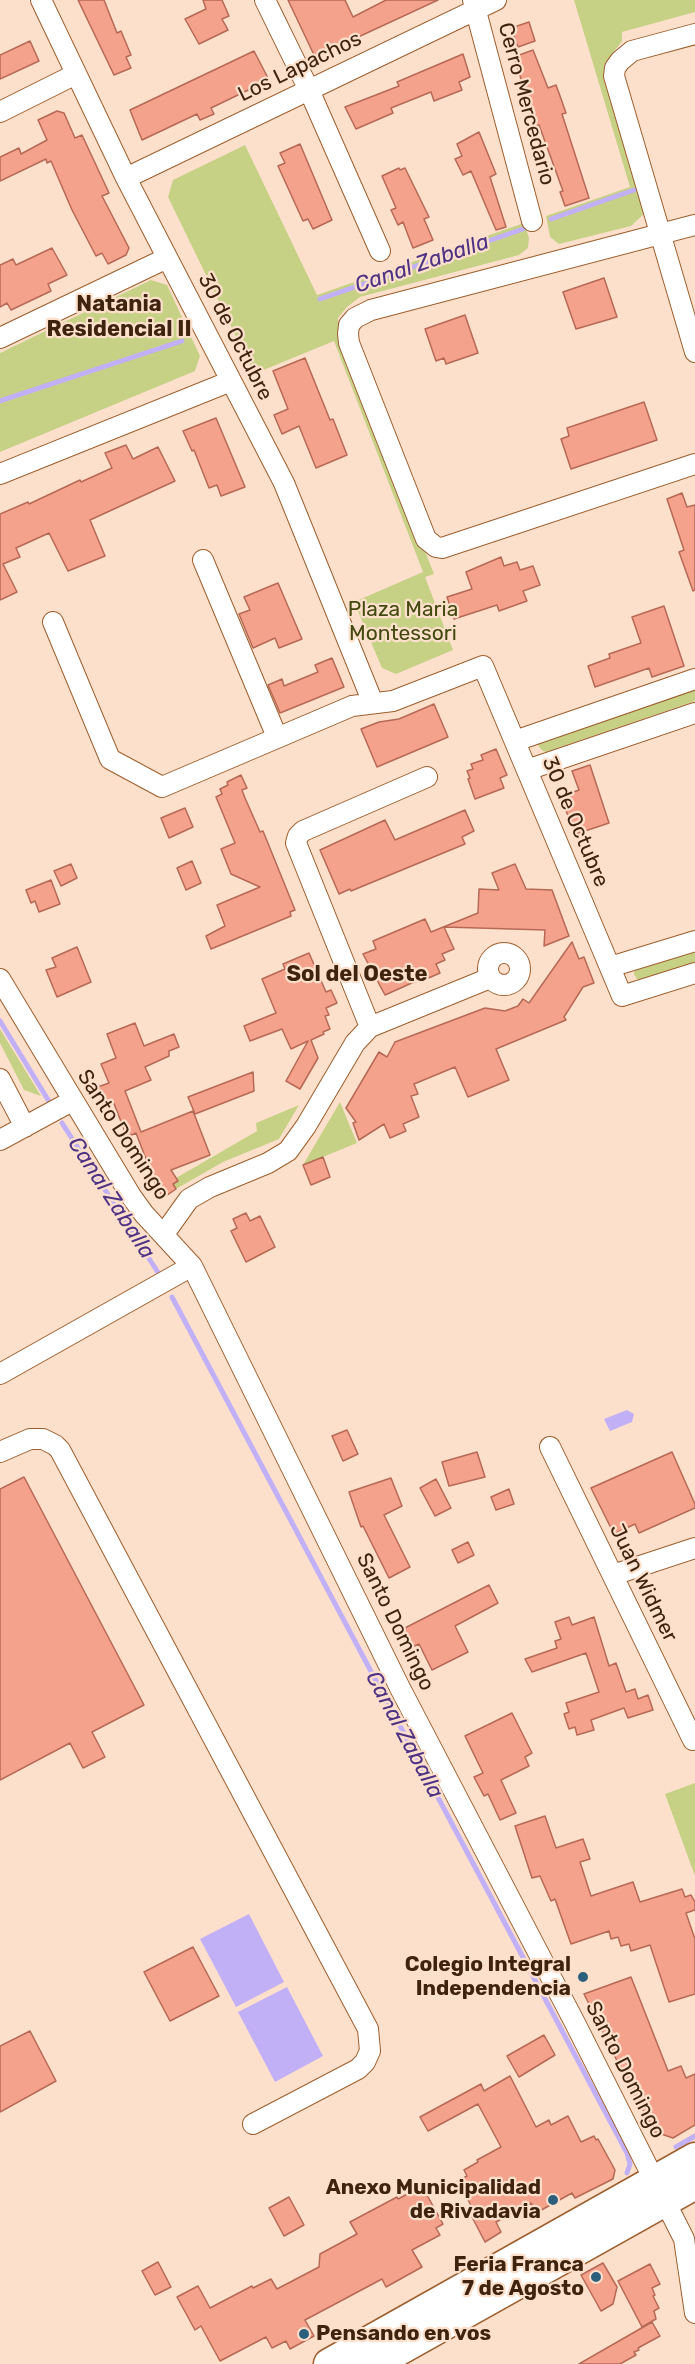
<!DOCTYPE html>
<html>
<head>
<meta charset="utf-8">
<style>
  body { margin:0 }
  canvas { display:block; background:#fde0cc }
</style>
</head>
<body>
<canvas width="695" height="2364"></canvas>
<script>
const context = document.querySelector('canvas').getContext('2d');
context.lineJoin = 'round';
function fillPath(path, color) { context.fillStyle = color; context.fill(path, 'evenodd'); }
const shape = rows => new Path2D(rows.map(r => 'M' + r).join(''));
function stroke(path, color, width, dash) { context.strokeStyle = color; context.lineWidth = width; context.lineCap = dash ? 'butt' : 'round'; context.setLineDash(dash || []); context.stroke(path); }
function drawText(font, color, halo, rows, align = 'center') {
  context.font = font + ' Rubik,sans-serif'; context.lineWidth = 4.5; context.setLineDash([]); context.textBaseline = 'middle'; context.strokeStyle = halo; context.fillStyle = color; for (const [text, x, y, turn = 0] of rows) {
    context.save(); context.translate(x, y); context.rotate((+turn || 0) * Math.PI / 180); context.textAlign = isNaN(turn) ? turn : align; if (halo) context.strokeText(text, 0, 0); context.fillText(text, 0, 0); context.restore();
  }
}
fillPath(shape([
  [574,0,695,0,695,12,622,32,622,41,604,65,604,76,608,91,645,209,644,214,631,226,559,244,550,237,546,216,630,187],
  [245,145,317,295,524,223,529,238,528,248,519,255,360,297,347,307,338,318,338,329,434,574,425,577,453,650,396,674,382,668,354,602,423,572,334,341,254,374,168,197,173,180],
  [151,280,167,285,200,356,195,371,0,452,0,353],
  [695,685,695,701,546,752,543,751,539,747,538,743],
  [695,947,695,964,642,980,637,979,634,974,634,969],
  [0,1029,41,1096,24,1090,0,1043],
  [340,1102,357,1143,303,1165],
  [299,1105,279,1139,223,1162,176,1189,173,1184,178,1181,176,1178,257,1131,256,1123],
  [695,1783,695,1876,665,1794]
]), '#c6d186');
fillPath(shape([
  [627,1410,634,1414,632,1422,610,1431,604,1419],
  [249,1914,284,1982,236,2007,200,1939],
  [287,1987,323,2056,275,2082,238,2012]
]), '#c2b0f7');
stroke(shape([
  [551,219,634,190],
  [320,299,523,229],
  [0,401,182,341],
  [0,1021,50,1103],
  [62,1123,159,1274],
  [172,1297,627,2153,630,2164,627,2173],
  [676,2147,695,2136]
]), '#c2b0f7', 5);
const building = shape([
  [78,0,104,0,117,33,121,31,131,55,126,57,131,68,114,75,78,0],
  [203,0,222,0,229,16,222,19,228,30,199,44,185,19,206,9,203,0],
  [288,0,345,0,353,17,386,0,438,0,315,57,288,0],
  [529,22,535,41,518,47,511,28,529,22],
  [30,41,39,61,0,79,0,55,30,41],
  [533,50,548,88,556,85,559,93,566,113,562,114,589,198,565,206,560,192,563,191,539,125,536,126,514,57,533,50],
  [254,51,269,80,211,108,214,114,200,120,197,114,142,140,130,110,254,51],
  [463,54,470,77,459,82,462,90,434,101,431,92,391,108,393,113,356,129,345,107,399,86,397,82,463,54],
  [57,111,64,113,75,138,82,135,109,193,102,196,129,248,126,255,108,264,102,253,96,256,72,210,51,161,47,163,46,159,0,181,0,157,19,148,21,154,47,140,38,120,57,111],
  [479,132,496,174,490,177,506,227,496,230,471,171,463,175,455,159,462,156,457,144,479,132],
  [300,144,332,220,313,229,308,219,303,221,278,166,285,163,280,153,300,144],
  [399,168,400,170,405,168,429,217,424,219,433,240,413,248,403,222,398,225,391,210,396,208,382,176,399,168],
  [52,248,67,275,48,284,51,291,11,310,7,303,0,307,0,265,13,259,16,265,52,248],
  [604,278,617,317,576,329,563,292,604,278],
  [465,315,478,353,446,364,444,358,436,361,425,329,465,315],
  [305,358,330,420,333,419,347,455,316,468,299,426,282,434,274,415,288,409,273,371,305,358],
  [644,402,657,440,571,469,561,439,569,436,567,428,644,402],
  [216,418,245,487,221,496,217,485,209,488,194,450,192,451,183,431,216,418],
  [126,445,133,459,158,447,175,481,90,520,105,556,68,571,49,533,16,548,20,557,3,564,17,592,0,600,0,514,28,502,29,504,80,480,81,482,112,468,105,453,126,445],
  [682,493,687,507,695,505,695,590,693,591,679,552,684,550,667,499,682,493],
  [501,557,504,566,517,562,520,570,533,566,540,585,523,591,527,601,499,611,497,605,454,619,447,597,472,589,466,572,501,557],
  [278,583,302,639,279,648,275,638,253,648,239,614,250,610,244,597,278,583],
  [664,606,684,666,652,677,649,668,595,687,588,666,610,658,609,654,641,643,632,617,664,606],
  [332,658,344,687,280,713,268,685,282,679,284,686,318,672,315,665,332,658],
  [434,704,448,737,377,767,361,729,379,722,399,719,434,704],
  [496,749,507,775,500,778,504,788,475,799,468,779,470,778,467,771,473,769,471,764,483,760,481,755,496,749],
  [590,765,609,823,576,834,560,797,579,790,572,771,590,765],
  [241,775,247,788,242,790,245,798,260,832,263,831,295,910,290,912,291,916,211,949,206,936,225,926,217,905,260,887,231,874,221,849,235,843,216,797,222,794,220,789,228,785,227,782,241,775],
  [185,808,193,827,169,838,161,818,185,808],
  [465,810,474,831,462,837,465,844,351,891,350,889,339,894,320,850,385,820,395,840,465,810],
  [192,861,201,883,186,890,177,868,192,861],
  [71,864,77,878,61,886,54,871,71,864],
  [515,864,526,889,552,890,569,936,544,946,545,930,444,927,454,949,442,954,445,960,436,964,440,973,424,980,423,978,385,995,363,954,376,949,373,941,425,919,431,932,478,913,479,889,499,890,492,873,515,864],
  [51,880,60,904,39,912,35,901,31,903,26,890,51,880],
  [572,942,579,959,584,957,594,983,583,987,564,1017,566,1020,496,1049,509,1080,468,1097,455,1067,414,1084,418,1094,411,1096,419,1117,403,1124,406,1131,390,1138,384,1124,359,1140,353,1123,356,1122,346,1108,379,1052,387,1057,395,1042,485,1008,505,1011,518,1006,523,999,529,1003,572,942],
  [77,947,91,982,57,997,46,970,56,967,52,958,77,947],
  [309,953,326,992,331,990,337,1003,326,1008,329,1015,325,1016,330,1029,323,1032,324,1034,311,1040,318,1058,300,1089,286,1081,308,1041,291,1049,282,1029,250,1041,244,1026,276,1013,262,979,285,969,283,964,309,953],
  [135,1023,144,1046,174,1034,179,1047,169,1051,169,1056,145,1067,151,1080,125,1091,141,1132,193,1111,210,1155,171,1170,178,1181,173,1184,176,1189,163,1198,156,1185,136,1133,127,1137,113,1101,105,1104,95,1088,109,1083,101,1064,116,1058,107,1034,135,1023],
  [253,1072,254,1091,195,1114,188,1097,253,1072],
  [323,1157,330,1177,311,1185,303,1165,323,1157],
  [246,1213,250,1221,260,1216,275,1247,246,1262,231,1231,237,1228,233,1219,246,1213],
  [347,1430,358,1454,343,1461,332,1436,347,1430],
  [477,1452,485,1477,449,1486,442,1462,477,1452],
  [672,1452,695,1504,695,1508,639,1533,635,1524,614,1534,591,1488,672,1452],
  [24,1477,144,1705,92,1732,105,1757,83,1768,70,1743,0,1780,0,1489,24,1477],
  [391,1478,402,1506,384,1515,410,1567,389,1578,363,1526,361,1527,349,1492,391,1478],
  [436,1479,451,1508,435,1516,420,1488,436,1479],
  [509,1489,514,1504,496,1510,491,1497,509,1489],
  [468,1542,474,1555,458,1563,452,1550,468,1542],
  [489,1585,498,1603,455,1626,468,1652,432,1670,419,1644,410,1648,401,1630,489,1585],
  [569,1617,572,1625,594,1617,609,1666,616,1663,626,1692,635,1689,638,1699,648,1695,653,1710,628,1718,624,1708,591,1720,594,1730,577,1735,575,1727,569,1729,564,1714,569,1712,566,1703,599,1692,586,1653,532,1672,525,1659,557,1648,555,1641,561,1639,555,1622,569,1617],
  [512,1713,532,1753,525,1757,529,1766,501,1780,516,1813,500,1820,488,1794,484,1796,474,1777,483,1773,465,1736,512,1713],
  [545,1816,556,1848,583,1839,590,1859,580,1862,591,1896,633,1882,640,1902,682,1889,685,1897,691,1895,695,1902,695,1910,686,1913,695,1939,695,1994,669,2002,650,1945,631,1951,629,1944,621,1946,618,1937,611,1939,609,1931,571,1944,555,1899,551,1901,540,1876,532,1878,515,1826,545,1816],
  [193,1947,219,1996,170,2021,144,1972,193,1947],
  [631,1977,668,2071,681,2066,686,2078,695,2074,695,2125,673,2138,655,2132,628,2083,584,1994,631,1977],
  [30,2031,56,2081,0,2112,0,2046,30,2031],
  [544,2035,555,2055,519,2077,507,2056,544,2035],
  [510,2076,536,2127,549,2120,551,2125,568,2116,581,2142,594,2136,596,2140,598,2139,615,2170,613,2179,575,2198,572,2193,536,2213,531,2203,496,2222,501,2232,485,2242,471,2215,475,2213,458,2181,467,2176,464,2170,478,2162,477,2160,501,2147,478,2104,428,2131,420,2117,481,2084,484,2091,510,2076],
  [422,2186,443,2224,436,2228,440,2235,412,2250,422,2267,386,2287,382,2279,305,2320,314,2336,290,2349,286,2341,272,2348,266,2337,220,2361,201,2326,195,2330,177,2297,198,2286,210,2308,252,2286,253,2288,271,2279,277,2289,319,2267,320,2254,357,2234,350,2222,397,2197,398,2199,422,2186],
  [289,2197,304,2225,284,2236,269,2208,289,2197],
  [158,2262,171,2287,155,2295,142,2271,158,2262],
  [603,2263,617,2287,613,2304,601,2311,581,2275,603,2263],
  [650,2264,660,2284,652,2288,655,2295,653,2296,659,2308,654,2311,656,2319,642,2327,618,2281,650,2264],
  [652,2322,660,2336,638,2348,639,2350,634,2352,636,2355,620,2364,579,2364,652,2322]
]);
fillPath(building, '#f5a28c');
stroke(building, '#b66955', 1.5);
const street = shape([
  [41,0,126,178,284,483,373,703],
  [265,0,309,90,380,251],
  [473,0,532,221],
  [695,34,632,51,620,61,615,68,614,76,695,352],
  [0,112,76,74],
  [126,178,496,0],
  [695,225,371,310,355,318,349,325,348,334,349,343,426,539,436,547,442,548,695,464],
  [0,338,167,258],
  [0,474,231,381],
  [203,560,277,737],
  [53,622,110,759,162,787,352,706,393,701,483,666,622,996,695,973],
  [515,741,695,679],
  [527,770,695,713],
  '488 969a16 16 0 1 1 32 0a16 16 0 1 1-32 0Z',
  [610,967,695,941],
  [0,979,131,1196,144,1214,192,1266,400,1688,576,2025,684,2239,695,2313],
  [370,1027,296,843,298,836,303,831,427,777],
  [0,1079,25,1127],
  [0,1140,72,1101],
  [164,1234,189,1199,210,1187,268,1163,288,1151,306,1126,355,1043,370,1027,490,978],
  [0,1374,192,1266],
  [550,1447,693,1740],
  [0,1452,30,1439,43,1439,55,1445,60,1450,368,2029,370,2051,365,2062,358,2069,253,2124],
  [613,1575,695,1548]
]);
const primary = shape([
  [329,2364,695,2158],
  [374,2364,695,2184]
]);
stroke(street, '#9d5e2d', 22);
stroke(primary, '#9d5e2d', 33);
stroke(street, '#fff', 20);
stroke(primary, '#fff', 30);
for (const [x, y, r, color] of [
  [583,1977,6,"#2c5f7c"],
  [553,2200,6,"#2c5f7c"],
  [596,2277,6,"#2c5f7c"],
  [304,2334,6,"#2c5f7c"]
]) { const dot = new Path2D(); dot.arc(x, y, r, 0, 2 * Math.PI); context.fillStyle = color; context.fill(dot); stroke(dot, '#fde0cc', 2); }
drawText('21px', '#3e230f', '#fde0cc', [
  ["Los Lapachos",300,67,-26],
  ["Cerro Mercedario",526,104,75],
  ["30 de Octubre",235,337,63],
  ["30 de Octubre",575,822,67],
  ["Santo Domingo",123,1135,57],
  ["Juan Widmer",643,1583,64],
  ["Santo Domingo",395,1622,64],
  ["Santo Domingo",625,2070,63]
]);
drawText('21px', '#42490e', '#fde0cc', [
  ["Plaza Maria",403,610],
  ["Montessori",403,634]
]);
drawText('bold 21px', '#3e230f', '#fde0cc', [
  ["Colegio Integral",571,1965],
  ["Independencia",571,1989],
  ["Anexo Municipalidad",541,2188],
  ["de Rivadavia",541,2212],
  ["Feria Franca",584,2265],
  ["7 de Agosto",584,2289],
  ["Pensando en vos",316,2334,"left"]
], 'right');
drawText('italic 22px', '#4e3284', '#fde0cc', [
  ["Canal Zaballa",422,264,-19],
  ["Canal Zaballa",111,1198,57],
  ["Canal Zaballa",404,1735,62]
]);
drawText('bold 22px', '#3e230f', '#fde0cc', [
  ["Natania",119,305],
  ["Residencial II",119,330],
  ["Sol del Oeste",357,975]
]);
</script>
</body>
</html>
